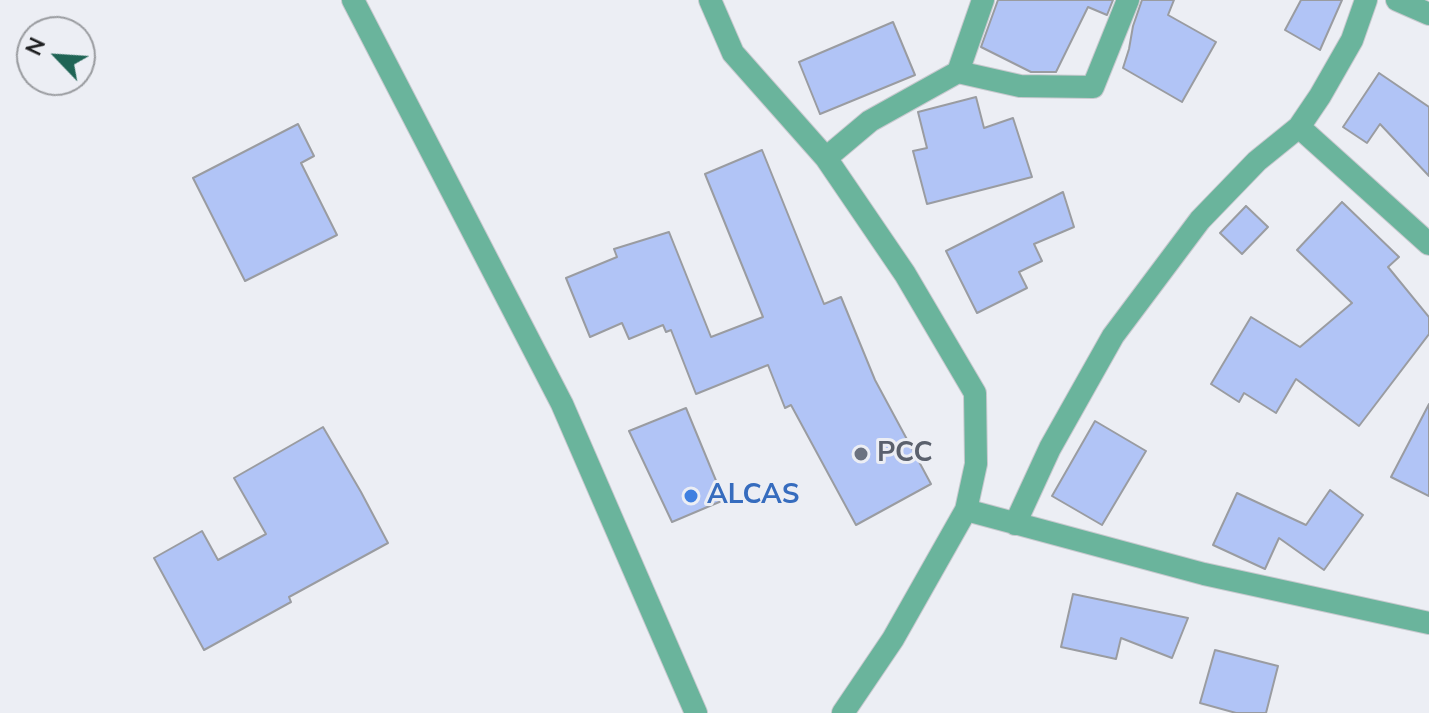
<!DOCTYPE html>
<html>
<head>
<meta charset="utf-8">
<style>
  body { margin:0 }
  #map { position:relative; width:1429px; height:713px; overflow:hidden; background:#eceef4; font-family:"Nunito Sans",sans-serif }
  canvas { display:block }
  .north { position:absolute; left:16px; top:16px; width:80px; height:80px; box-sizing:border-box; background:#eceef4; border:2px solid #9a9ca0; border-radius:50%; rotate:295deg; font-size:22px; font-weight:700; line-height:32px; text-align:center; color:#1f2022 }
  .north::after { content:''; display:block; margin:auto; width:28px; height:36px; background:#1f6455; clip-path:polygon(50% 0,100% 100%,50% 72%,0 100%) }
</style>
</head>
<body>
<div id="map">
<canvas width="1429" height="713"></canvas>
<div class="north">N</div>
</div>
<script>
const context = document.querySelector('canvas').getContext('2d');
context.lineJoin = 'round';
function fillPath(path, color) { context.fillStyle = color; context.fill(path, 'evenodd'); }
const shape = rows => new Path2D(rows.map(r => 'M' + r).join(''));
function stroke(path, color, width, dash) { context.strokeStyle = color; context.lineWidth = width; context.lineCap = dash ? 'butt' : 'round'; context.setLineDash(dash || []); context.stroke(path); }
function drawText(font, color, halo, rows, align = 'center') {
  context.font = font + ' "Nunito Sans",sans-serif'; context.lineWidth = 6; context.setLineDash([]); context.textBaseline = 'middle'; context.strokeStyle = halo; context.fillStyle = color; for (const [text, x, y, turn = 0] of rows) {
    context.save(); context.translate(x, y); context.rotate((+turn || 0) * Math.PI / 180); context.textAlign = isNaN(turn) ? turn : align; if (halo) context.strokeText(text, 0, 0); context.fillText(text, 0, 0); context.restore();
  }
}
const building = shape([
  [998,0,1113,0,1107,15,1088,7,1056,72,1031,72,981,47,998,0],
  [1142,0,1174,0,1168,15,1216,42,1182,102,1123,68,1129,49,1133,26,1142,0],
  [1301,0,1342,0,1320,50,1285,30,1301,0],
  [893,22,915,75,820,114,799,62,893,22],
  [1379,73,1429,107,1429,176,1380,124,1367,143,1343,127,1379,73],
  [976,97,984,128,1013,118,1032,177,927,204,913,151,927,148,918,112,976,97],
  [298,124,314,156,301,163,337,235,245,281,193,178,298,124],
  [762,150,824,304,841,297,875,380,931,484,856,525,791,405,785,408,768,365,696,394,671,330,666,332,663,325,629,339,622,323,590,337,566,278,617,257,614,249,669,232,711,337,763,317,705,174,762,150],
  [1063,192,1074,227,1034,244,1042,261,1019,272,1027,288,977,313,946,251,1063,192],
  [1342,202,1399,257,1388,267,1429,317,1429,334,1359,426,1296,379,1276,413,1244,393,1239,402,1211,384,1251,317,1300,347,1352,303,1297,250,1342,202],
  [1246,206,1268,227,1242,254,1220,233,1246,206],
  [1429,404,1429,496,1391,477,1429,404],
  [686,408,724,500,672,522,629,431,686,408],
  [1095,421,1146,451,1102,525,1052,496,1095,421],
  [323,427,361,492,388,543,289,597,291,602,204,650,154,558,202,531,218,560,266,534,234,478,323,427],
  [1330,490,1363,515,1324,570,1279,538,1265,569,1213,545,1237,493,1306,525,1330,490],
  [1073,594,1188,618,1172,658,1121,638,1116,659,1061,647,1073,594],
  [1215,650,1278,666,1266,713,1236,713,1200,703,1215,650]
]);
fillPath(building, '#b1c4f6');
stroke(building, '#9a9ca1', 2);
const minor = shape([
  [710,0,733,53,826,158,905,274,975,393,976,464,966,510,893,639,843,713],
  [1397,0,1429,14],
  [958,72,1020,86,1093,87,1128,0],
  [1299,127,1320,96,1352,40,1366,0],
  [826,158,870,121,958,72,983,0],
  [966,510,1204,574,1429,623],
  [1015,524,1050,448,1113,336,1200,220,1257,161,1299,127,1429,244]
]);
const tertiary = shape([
  [353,0,562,404,696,713]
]);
stroke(minor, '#c7c9ce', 24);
stroke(tertiary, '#c7c9ce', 24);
stroke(minor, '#6ab49c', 22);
stroke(tertiary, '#6ab49c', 22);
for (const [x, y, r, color] of [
  [861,454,8,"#6b7280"],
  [691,496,8,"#3f7fe0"]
]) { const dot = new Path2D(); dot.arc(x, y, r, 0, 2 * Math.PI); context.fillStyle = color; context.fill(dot); stroke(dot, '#eceef4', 3); }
drawText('bold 28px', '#5b616d', '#eceef4', [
  ["PCC",877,454]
], 'left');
drawText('bold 28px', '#366cbe', '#eceef4', [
  ["ALCAS",707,496]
], 'left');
</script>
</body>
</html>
